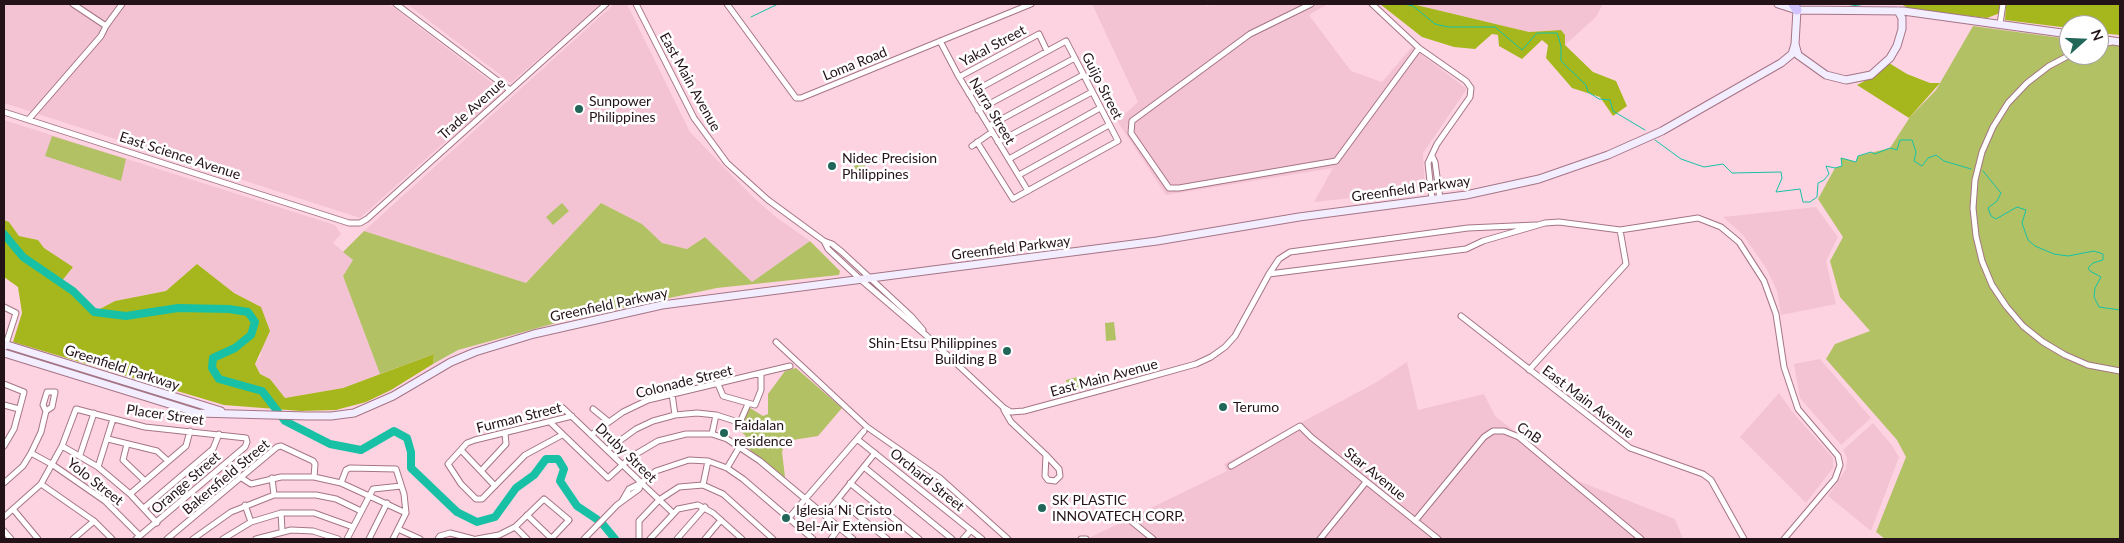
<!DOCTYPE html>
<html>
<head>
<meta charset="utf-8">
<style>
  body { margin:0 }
  #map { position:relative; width:2124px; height:543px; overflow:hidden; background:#fed3e1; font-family:Lato,sans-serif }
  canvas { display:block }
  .frame { position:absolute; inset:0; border:5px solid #241219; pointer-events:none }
  .north { position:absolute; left:2059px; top:15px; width:50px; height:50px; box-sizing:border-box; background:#fff; border:1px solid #a7a0a3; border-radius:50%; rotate:70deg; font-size:14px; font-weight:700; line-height:20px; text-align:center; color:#241219 }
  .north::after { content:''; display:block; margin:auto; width:18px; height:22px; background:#216658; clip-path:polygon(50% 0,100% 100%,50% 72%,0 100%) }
</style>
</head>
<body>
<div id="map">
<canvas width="2124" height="543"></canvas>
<div class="frame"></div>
<div class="north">N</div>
</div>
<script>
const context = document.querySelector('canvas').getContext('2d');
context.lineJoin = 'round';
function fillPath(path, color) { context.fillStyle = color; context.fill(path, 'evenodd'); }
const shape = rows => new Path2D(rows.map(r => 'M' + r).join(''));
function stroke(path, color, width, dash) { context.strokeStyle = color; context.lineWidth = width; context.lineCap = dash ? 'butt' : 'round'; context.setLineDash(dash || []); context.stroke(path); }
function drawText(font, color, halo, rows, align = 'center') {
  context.font = font + ' Lato,sans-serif'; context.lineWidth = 5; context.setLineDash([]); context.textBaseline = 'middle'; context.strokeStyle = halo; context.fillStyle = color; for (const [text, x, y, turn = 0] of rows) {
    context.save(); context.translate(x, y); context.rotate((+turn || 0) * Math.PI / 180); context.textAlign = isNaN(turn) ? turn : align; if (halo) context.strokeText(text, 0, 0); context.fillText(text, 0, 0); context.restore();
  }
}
fillPath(shape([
  [4,4,389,4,499,88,500,96,438,148,360,218,4,103],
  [407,4,601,4,511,83],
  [614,4,627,4,690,132,753,197,776,217,810,241,752,282,705,237,687,249,661,243,642,224,601,203,526,283,364,231],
  [1092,4,1206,4,1207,6,1214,4,1328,4,1309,15,1351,71,1382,82,1412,47,1467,89,1423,153,1425,190,1314,202,1333,168,1166,195,1117,121,1138,102],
  [1412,4,1603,4,1596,17,1565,45,1565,35,1559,30,1529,32],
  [4,120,335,225,341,234,333,243,353,260,343,276,380,374,343,388,285,398,270,379,260,374,255,364,261,355,261,308,234,293,166,291,115,301,94,312,73,291,61,282,73,267,44,248,38,240,19,236,9,222,4,220],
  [1816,207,1838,237,1826,261,1836,304,1781,315,1777,291,1766,268,1743,235,1723,217],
  [1820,359,1871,418,1841,445,1800,398,1794,364],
  [1407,362,1418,410,1484,394,1495,416,1578,481,1675,519,1683,539,1087,539,1227,471,1224,464,1375,383],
  [1779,393,1791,410,1833,458,1833,468,1806,503,1740,437],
  [1873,423,1891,444,1899,457,1871,531,1828,496,1846,469,1847,458,1843,450]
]), '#f4c3d3');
fillPath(shape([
  [1973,26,2069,39,2069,55,2099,55,2099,43,2120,46,2120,539,1885,539,1876,532,1906,457,1897,440,1826,359,1835,344,1870,331,1840,297,1830,261,1843,237,1818,199,1835,168,1842,166,1841,158,1856,162,1858,156,1890,148,1910,117,1936,90],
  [52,136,126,159,121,181,45,156],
  [858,155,868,171,860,176,850,160],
  [562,203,569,211,553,225,546,217],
  [601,203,642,224,662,243,687,249,705,237,752,282,810,241,840,271,839,275,717,288,574,318,458,350,433,364,434,354,380,374,343,276,353,260,343,252,364,231,526,283],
  [1114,322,1116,340,1106,341,1105,323],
  [796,368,842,408,818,436,793,440,789,444,785,444,782,452,785,477,783,478,742,443,746,436,738,429,747,406,763,416,768,414,768,394,785,371],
  [1082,376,1084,386,1068,390,1066,380]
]), '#b2c164');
fillPath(shape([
  [1380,4,1412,4,1529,32,1561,30,1565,35,1565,45,1593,72,1616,81,1627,106,1613,116,1600,97,1572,88,1546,58,1548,45,1542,40,1522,59,1499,46,1498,35,1492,34,1475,49,1454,47,1422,37],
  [1901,4,2001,4,2000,13,1987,18,1910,9],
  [2006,4,2120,4,2120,35,2099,33,2099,25,2069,25,2069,28,2005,20],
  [1889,63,1907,74,1930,83,1940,83,1909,118,1857,85,1876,75],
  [4,220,9,222,19,236,38,240,44,248,73,267,61,282,73,291,94,312,115,301,166,291,197,264,234,293,261,307,270,331,255,364,260,374,270,379,285,398,343,388,434,354,433,364,391,390,366,402,336,410,301,411,224,405,13,342,22,313,18,287,4,277]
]), '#a5b71c');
stroke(shape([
  [1384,4,1390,4],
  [1404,4,1413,6,1435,24,1448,27,1495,27,1522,50,1537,33,1557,33,1561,46,1561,61,1586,85,1588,92,1599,99,1610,100,1613,111,1645,130],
  [1845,7,1866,4],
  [751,17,778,4],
  [1655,140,1681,159,1704,167,1723,164,1732,173,1781,172,1782,178,1776,192,1800,189,1803,202,1810,202,1817,197,1818,183,1824,180,1829,174,1826,166,1835,168,1842,166,1841,158,1856,162,1858,156,1871,152,1875,154,1890,148,1897,150,1900,140,1912,140,1916,152,1914,161,1922,166,1928,158,1936,155,1944,161,1971,169],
  [1983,171,2001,193,1997,201,1988,208,1991,216,1996,219,2017,207,2026,210,2022,223,2028,240,2035,246,2054,254,2068,256,2094,251,2103,254,2103,260,2093,263,2088,268,2090,271,2101,277,2095,288,2094,297,2099,307,2120,310]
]), '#18c1a5', 1);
stroke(shape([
  [4,234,23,257,73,291,94,312,126,316,178,308,229,309,248,312,255,322,251,335,235,348,213,358,212,368,219,379,262,391,285,421,330,444,361,450,394,431,407,438,411,452,411,468,457,512,477,522,495,517,516,488,534,475,546,459,558,459,564,469,560,481,577,506,601,522,615,539]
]), '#18c1a5', 8);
const minor = shape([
  [73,4,106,26,122,4],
  [396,4,510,90],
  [636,4,694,118,727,163,768,200,824,241,828,249,860,279,928,337,1004,408,1011,412,1024,411,1124,384,1196,364,1211,357,1225,347,1235,336,1269,274,1279,259,1290,252,1468,228,1536,225],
  [727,4,796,98,801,98,1031,4],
  [1311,4,1250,34,1132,121,1131,133,1169,188,1179,188,1336,161,1419,48],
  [1372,4,1419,48,1466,81,1471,88,1470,97,1437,144,1428,163,1432,200],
  [2000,24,2003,4],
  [940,41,959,77,1028,191],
  [2099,45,2111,42],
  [2070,55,2049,66,2027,83,2008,103,1993,127,1982,152,1975,180,1973,208,1976,236,1982,261,1992,285,2006,306,2023,326,2043,342,2065,355,2088,365,2120,371],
  [959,77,1039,34,1047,51],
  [969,94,1066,41,1118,141,1013,199,977,142],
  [978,110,1075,58],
  [4,112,349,223,360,223,367,219,606,4],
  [29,119,101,36,106,26],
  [989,126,1083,75],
  [998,142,1092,92],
  [972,146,992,132],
  [1432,156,1435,162,1440,199],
  [1009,159,1100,108],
  [1019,175,1109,125],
  [824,241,832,244,842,252,911,316,923,330],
  [1269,274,1466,249,1483,241,1545,223,1559,222,1620,230,1698,218,1721,227,1739,242,1764,281,1776,314,1784,367,1798,409,1838,456,1840,465,1835,479,1784,539],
  [4,307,16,313,5,347],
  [1461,316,1630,448,1703,474,1711,480,1744,539],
  [776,342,867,427,940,478,1008,539],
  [1529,370,1626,264,1620,230],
  [4,384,24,392,14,429,4,446],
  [718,384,723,396,755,405,761,390,761,374],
  [672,394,675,415],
  [4,405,19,409],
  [563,408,673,513],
  [593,409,609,422],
  [1004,410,1011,422,1046,455,1059,469,1060,476,1055,481,1048,480,1045,476,1046,455],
  [551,423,608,478,631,457,658,441,686,434,712,434,727,439,760,461,853,539],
  [712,434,716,415],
  [562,435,525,455,482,499,476,499,461,484,448,464,467,443,475,440,572,416],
  [591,435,623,412,648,400,790,366],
  [108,439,157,451,168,461],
  [857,439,982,539],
  [127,444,123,460,145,481],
  [62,446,98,467,130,494,157,523],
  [461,450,495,486],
  [607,450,636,429,653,421,675,415,697,413,716,415,738,422,741,420,748,404],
  [31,453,53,465,105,501,140,536],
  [80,455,94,413],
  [1231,466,1300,426,1311,437,1438,539],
  [98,467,113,419],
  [864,467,952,539],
  [727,468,740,446],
  [481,471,506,444,505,433],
  [240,477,251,484,281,477,314,477,341,483,406,513],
  [272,478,274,495],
  [4,483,23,466,31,453,41,432,46,411,52,407,55,392,47,392,43,405,46,411],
  [341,483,346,470,350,468,396,469,404,494,406,513,393,539],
  [850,483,919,539],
  [41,484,94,521,112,539],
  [703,485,708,461],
  [130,494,186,446,190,431],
  [838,499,887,539],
  [622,501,629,489,641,483,656,471,689,460,708,461,727,468,743,479,813,539],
  [245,505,251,522],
  [144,508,213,449,219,434],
  [13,509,38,539],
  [281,513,282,530],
  [527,515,552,539],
  [825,515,875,453],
  [1125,516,1153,539],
  [4,517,41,484,62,446,76,409,145,427,246,438,247,442,245,447,136,539],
  [788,519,864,431],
  [1415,521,1484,437,1493,431,1504,431,1519,437,1641,539],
  [515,527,527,539],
  [398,529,420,539],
  [4,531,11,539],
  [73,539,94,521],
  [167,539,277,447,281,446,313,461,315,464,314,477],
  [193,539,231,512,274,495,316,495,336,499,361,511],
  [223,539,251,522,281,513,314,513,353,527],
  [256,539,291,530,313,531,338,539],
  [347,539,373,489,401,486],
  [369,539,387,503],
  [438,539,440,536,450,533,473,539],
  [477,539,499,535,515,527,544,499,569,520,551,539],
  [584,539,617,505,639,489,641,483],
  [639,539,639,521,659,500,679,487,703,485,723,494,773,539],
  [650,539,678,509,698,505,713,513,742,539],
  [677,539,705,507],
  [705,539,721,520],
  [831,539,839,528],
  [963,539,971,530],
  [1081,539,1086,539],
  [1320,539,1366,482]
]);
const secondary = shape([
  [1778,4,1797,10,1903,11,2069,34],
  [1797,10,1795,44,1798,55,1826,75,1846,80,1871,75,1890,58,1897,46,1902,29,1902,18,1898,11],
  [2099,39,2120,42],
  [4,344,221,411],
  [4,353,198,413,307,416,331,416,354,413,393,396,451,362,475,352,534,334,662,305,1157,241,1299,217,1466,195,1539,179,1608,155,1662,131,1781,63,1792,54,1795,44]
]);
const motorway = shape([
  [1793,4,1797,10]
]);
stroke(minor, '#a57585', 7);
stroke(secondary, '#a57585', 9);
stroke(motorway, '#9584ae', 11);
stroke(minor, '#fff', 5);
stroke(secondary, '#f2edff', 7);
stroke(motorway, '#d2c2fe', 9);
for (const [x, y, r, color] of [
  [579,109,5,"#216658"],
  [832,166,5,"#216658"],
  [1007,351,5,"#216658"],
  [1223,407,5,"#216658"],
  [724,433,5,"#216658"],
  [1042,508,5,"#216658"],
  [786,518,5,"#216658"]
]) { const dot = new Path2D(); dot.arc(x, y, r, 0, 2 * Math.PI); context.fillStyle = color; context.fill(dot); stroke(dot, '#fff', 2); }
drawText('14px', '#241219', '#fff', [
  ["Yakal Street",993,46,-28],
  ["Loma Road",855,64,-22],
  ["East Main Avenue",690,82,61],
  ["Guijo Street",1102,86,63],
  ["Trade Avenue",472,109,-42],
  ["Narra Street",992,111,59],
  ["East Science Avenue",180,156,18],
  ["Greenfield Parkway",1411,189,-8],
  ["Greenfield Parkway",1011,248,-7],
  ["Greenfield Parkway",609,305,-12],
  ["Greenfield Parkway",122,368,18],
  ["East Main Avenue",1104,378,-15],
  ["Colonade Street",684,382,-14],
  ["East Main Avenue",1588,402,37],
  ["Placer Street",165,415,8],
  ["Furman Street",519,418,-14],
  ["CnB",1529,433,35],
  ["Druby Street",626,453,44],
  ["Star Avenue",1375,474,39],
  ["Bakersfield Street",226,477,-40],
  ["Orchard Street",927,480,39],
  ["Yolo Street",95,482,38],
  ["Orange Street",186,483,-41]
]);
drawText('14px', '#241219', '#fff', [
  ["Sunpower",589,101],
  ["Philippines",589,117],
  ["Nidec Precision",842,158],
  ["Philippines",842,174],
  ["Shin-Etsu Philippines",997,343,"right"],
  ["Building B",997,359,"right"],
  ["Terumo",1233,407],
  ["Faidalan",734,425],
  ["residence",734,441],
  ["SK PLASTIC",1052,500],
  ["INNOVATECH CORP.",1052,516],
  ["Iglesia Ni Cristo",796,510],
  ["Bel-Air Extension",796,526]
], 'left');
</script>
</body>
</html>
